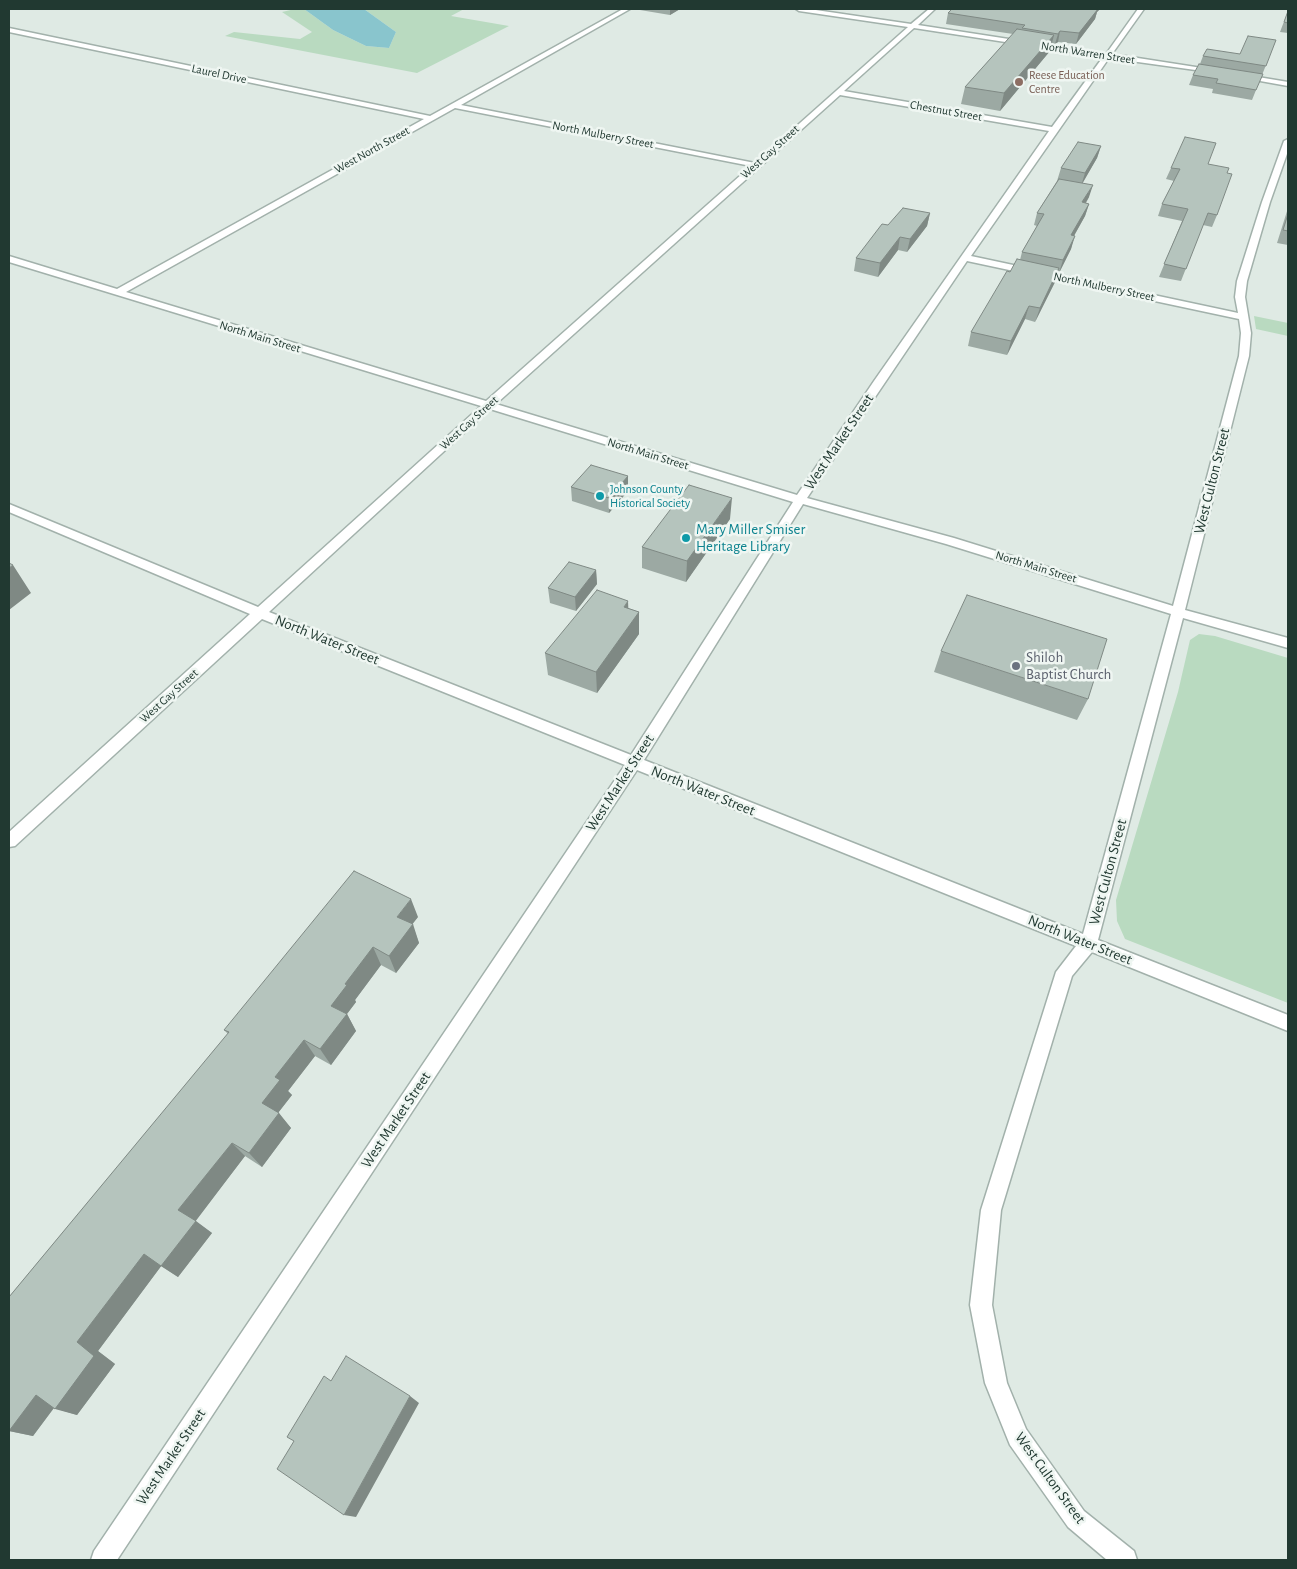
<!DOCTYPE html>
<html>
<head>
<meta charset="utf-8">
<style>
  body { margin:0 }
  #map { position:relative; width:1297px; height:1569px; overflow:hidden; background:#dfeae4; font-family:"Alegreya Sans",sans-serif }
  canvas { display:block }
  .frame { position:absolute; inset:0; border:10px solid #213931; pointer-events:none }
</style>
</head>
<body>
<div id="map">
<canvas width="1297" height="1569"></canvas>
<div class="frame"></div>
</div>
<script>
const context = document.querySelector('canvas').getContext('2d');
context.lineJoin = 'round';
function fillPath(path, color) { context.fillStyle = color; context.fill(path, 'evenodd'); }
const shape = rows => new Path2D(rows.map(r => 'M' + r).join(''));
function stroke(path, color, width, dash) { context.strokeStyle = color; context.lineWidth = width; context.lineCap = dash ? 'butt' : 'round'; context.setLineDash(dash || []); context.stroke(path); }
function drawText(font, color, halo, rows, align = 'center') {
  context.font = font + ' "Alegreya Sans",sans-serif'; context.lineWidth = 5; context.setLineDash([]); context.textBaseline = 'middle'; context.strokeStyle = halo; context.fillStyle = color; for (const [text, x, y, turn = 0] of rows) {
    context.save(); context.translate(x, y); context.rotate((+turn || 0) * Math.PI / 180); context.textAlign = isNaN(turn) ? turn : align; if (halo) context.strokeText(text, 0, 0); context.fillText(text, 0, 0); context.restore();
  }
}
fillPath(shape([
  [295,9,304,9,333,30,366,46,389,48,396,32,364,9,464,9,451,16,509,26,417,73,225,36,234,32,300,39,312,32,282,12],
  [1254,316,1288,323,1288,336,1256,329],
  [1199,634,1215,636,1288,658,1288,1003,1125,939,1117,921,1116,900,1178,692,1190,640]
]), '#b9dac0');
fillPath(shape([
  [304,9,364,9,396,32,389,48,366,46,333,30]
]), '#89c5cd');
const minor = shape([
  [623,9,630,9,461,105,755,163,908,27,799,11,796,9,809,9,911,24,929,9,935,9,918,25,1106,54,1138,9,1144,9,1112,54,1215,70,1218,72,1217,73,1109,58,971,256,1238,313,1235,297,1237,281,1262,202,1284,141,1288,139,1288,151,1270,202,1247,281,1245,297,1251,333,1249,356,1185,610,1288,638,1288,648,1183,618,1098,940,1288,1015,1288,1031,1092,952,1072,976,1001,1210,992,1305,1007,1383,1026,1429,1084,1511,1134,1551,1137,1560,1107,1560,1068,1527,1010,1445,985,1383,970,1305,981,1210,1056,972,1076,946,637,770,117,1560,91,1560,94,1551,625,765,262,619,15,846,9,847,9,832,250,614,9,512,9,504,258,607,481,406,9,262,9,256,117,289,424,119,9,32,9,28,430,116,623,9],
  [914,28,1103,57,1052,127,844,91,914,28],
  [840,95,1049,131,874,381,797,495,496,404,840,95],
  [455,108,751,166,486,401,126,292,455,108],
  [967,261,1239,319,1241,333,1239,356,1173,606,954,538,807,498,967,261],
  [490,409,793,502,631,755,269,612,490,409],
  [803,504,946,544,1171,614,1083,934,644,760,803,504],
  [1240,74,1288,82,1288,86,1238,77,1237,76,1240,74]
]);
stroke(minor, '#a2b1ab', 3);
fillPath(minor, '#fff');
fillPath(shape([
  [634,9,680,9,670,15],
  [952,9,1100,9,1097,12,1095,19,1076,44,1058,42,1055,44,1052,44,1050,51,1000,111,961,104,965,87,1013,34,946,24,948,13],
  [1288,11,1288,33,1280,32],
  [1276,40,1252,100,1212,93,1213,89,1189,85,1193,75,1200,64,1203,56,1240,54],
  [1101,146,1097,158,1082,183,1089,197,1086,203,1089,204,1085,216,1074,236,1071,249,1059,273,1058,273,1055,282,1035,322,1025,319,1007,355,968,346,971,332,1010,272,1020,260,1022,252,1037,226,1034,225,1037,213,1057,181,1061,168],
  [1208,164,1227,173,1217,215,1212,227,1203,225,1181,281,1159,277,1182,221,1158,216,1162,204,1174,181,1166,179,1171,168],
  [1288,208,1288,245,1277,243],
  [930,213,927,226,907,252,898,250,878,277,854,271,856,258],
  [628,476,628,491,609,513,572,501,571,487],
  [730,519,686,582,642,568,642,547],
  [596,570,597,584,576,611,550,603,548,588],
  [628,608,639,612,639,634,597,693,548,675,545,653],
  [941,651,1088,699,1077,720,934,672],
  [418,917,412,924,419,943,396,973,381,965,355,1000,356,1002,347,1014,356,1031,331,1065,315,1056,288,1091,292,1095,278,1113,291,1128,262,1167,245,1156,195,1221,212,1233,178,1277,161,1266,98,1351,115,1364,77,1415,54,1408,33,1436,9,1431,9,1297,228,1034,224,1030]
]), '#9ca9a3');
fillPath(shape([
  [670,9,680,9,670,15],
  [1094,9,1100,9,1097,12,1095,19,1076,44,1079,33],
  [1060,31,1058,42,1055,44,1058,34],
  [1054,35,1050,51,1000,111,1004,93],
  [1101,146,1097,158,1081,186,1085,173],
  [1093,185,1089,197,1078,215,1082,202],
  [1089,204,1085,216,1067,248,1071,235],
  [930,213,927,226,907,252,910,239],
  [1075,236,1071,249,1059,273,1063,260],
  [900,237,898,250,878,277,880,263],
  [1059,268,1055,282,1035,322,1040,308],
  [1029,306,1025,319,1007,355,1011,341],
  [628,476,628,491,609,513,609,498],
  [732,498,730,519,686,582,687,561],
  [13,565,31,593,9,610,9,568],
  [596,570,597,584,576,611,575,597],
  [628,601,629,623,624,607],
  [639,612,639,634,597,693,596,672],
  [411,899,418,917,404,935,397,917],
  [413,924,419,943,396,973,389,956],
  [373,947,381,965,355,1000,356,1002,340,1023,331,1006,345,984],
  [347,1014,356,1031,331,1065,320,1049],
  [304,1040,315,1056,288,1091,292,1095,274,1118,262,1103,275,1077],
  [279,1113,291,1128,262,1167,249,1153],
  [232,1143,245,1156,195,1222,178,1210],
  [196,1221,212,1233,178,1277,161,1266],
  [144,1254,162,1265,98,1351,115,1364,77,1415,55,1409,77,1342],
  [36,1395,59,1401,33,1436,9,1431],
  [410,1396,419,1403,356,1517,344,1515]
]), '#7f8984');
const building = shape([
  [952,9,1098,9,1079,33,1060,31,1058,34,1022,28,1025,25,948,13,952,9],
  [1288,11,1288,23,1284,22,1288,11],
  [1017,29,1054,35,1004,93,965,87,1017,29],
  [1248,36,1276,40,1266,66,1203,56,1207,49,1240,54,1248,36],
  [1199,64,1263,74,1256,90,1216,83,1218,79,1193,75,1199,64],
  [1185,137,1216,143,1208,164,1229,168,1227,173,1232,174,1217,215,1208,213,1186,269,1164,264,1188,209,1162,204,1180,169,1171,168,1185,137],
  [1078,142,1101,146,1085,173,1061,168,1078,142],
  [1059,179,1093,185,1082,202,1089,204,1071,235,1075,236,1063,260,1022,252,1044,214,1037,213,1059,179],
  [903,208,930,213,910,239,900,237,880,263,856,258,882,224,888,225,903,208],
  [1288,214,1288,231,1283,230,1288,214],
  [1017,259,1059,268,1040,308,1029,306,1011,341,971,332,1007,271,1010,272,1017,259],
  [591,465,628,476,609,498,571,487,591,465],
  [689,485,732,498,687,561,642,547,689,485],
  [569,562,596,570,575,597,548,588,569,562],
  [9,563,13,565,9,568,9,563],
  [597,590,628,601,624,607,639,612,596,672,545,653,597,590],
  [967,595,1107,639,1088,699,941,651,967,595],
  [354,871,411,899,397,917,413,924,389,956,373,947,345,984,347,985,331,1006,347,1014,320,1049,304,1040,275,1077,280,1080,262,1103,279,1113,249,1153,232,1143,178,1210,196,1221,161,1266,144,1254,77,1342,94,1356,55,1409,36,1395,9,1431,9,1297,229,1032,224,1030,354,871],
  [346,1356,410,1396,344,1515,277,1469,294,1441,287,1437,324,1376,331,1381,346,1356]
]);
fillPath(building, '#b5c4bd');
stroke(building, '#7f8984', 1);
for (const [x, y, r, color] of [
  [1019,82,5,"#8d6e63"],
  [600,496,5,"#0f9aa8"],
  [686,538,5,"#0f9aa8"],
  [1016,666,5,"#6b7280"]
]) { const dot = new Path2D(); dot.arc(x, y, r, 0, 2 * Math.PI); context.fillStyle = color; context.fill(dot); stroke(dot, '#eff6f2', 2); }
drawText('12px', '#213931', '#eff6f2', [
  ["North Warren Street",1088,53,9],
  ["Laurel Drive",219,74,12],
  ["Chestnut Street",946,111,10],
  ["North Mulberry Street",603,135,11],
  ["West North Street",372,150,-29],
  ["West Gay Street",770,152,-42],
  ["North Mulberry Street",1104,287,12],
  ["North Main Street",260,337,17],
  ["West Gay Street",469,423,-42],
  ["North Main Street",648,454,17],
  ["North Main Street",1036,567,17],
  ["West Gay Street",169,696,-42]
]);
drawText('12px', '#785e54', '#eff6f2', [
  ["Reese Education",1029,75],
  ["Centre",1029,89]
], 'left');
drawText('12px', '#0d838f', '#eff6f2', [
  ["Johnson County",610,489],
  ["Historical Society",610,503]
], 'left');
drawText('15px', '#213931', '#eff6f2', [
  ["West Market Street",839,442,-56],
  ["West Culton Street",1212,481,-76],
  ["North Water Street",327,640,22],
  ["West Market Street",620,783,-57],
  ["North Water Street",703,791,22],
  ["West Culton Street",1108,872,-75],
  ["North Water Street",1080,940,22],
  ["West Market Street",396,1120,-56],
  ["West Market Street",171,1457,-56],
  ["West Culton Street",1050,1478,54]
]);
drawText('15px', '#0d838f', '#eff6f2', [
  ["Mary Miller Smiser",696,529],
  ["Heritage Library",696,546]
], 'left');
drawText('15px', '#5b616d', '#eff6f2', [
  ["Shiloh",1026,657],
  ["Baptist Church",1026,674]
], 'left');
</script>
</body>
</html>
